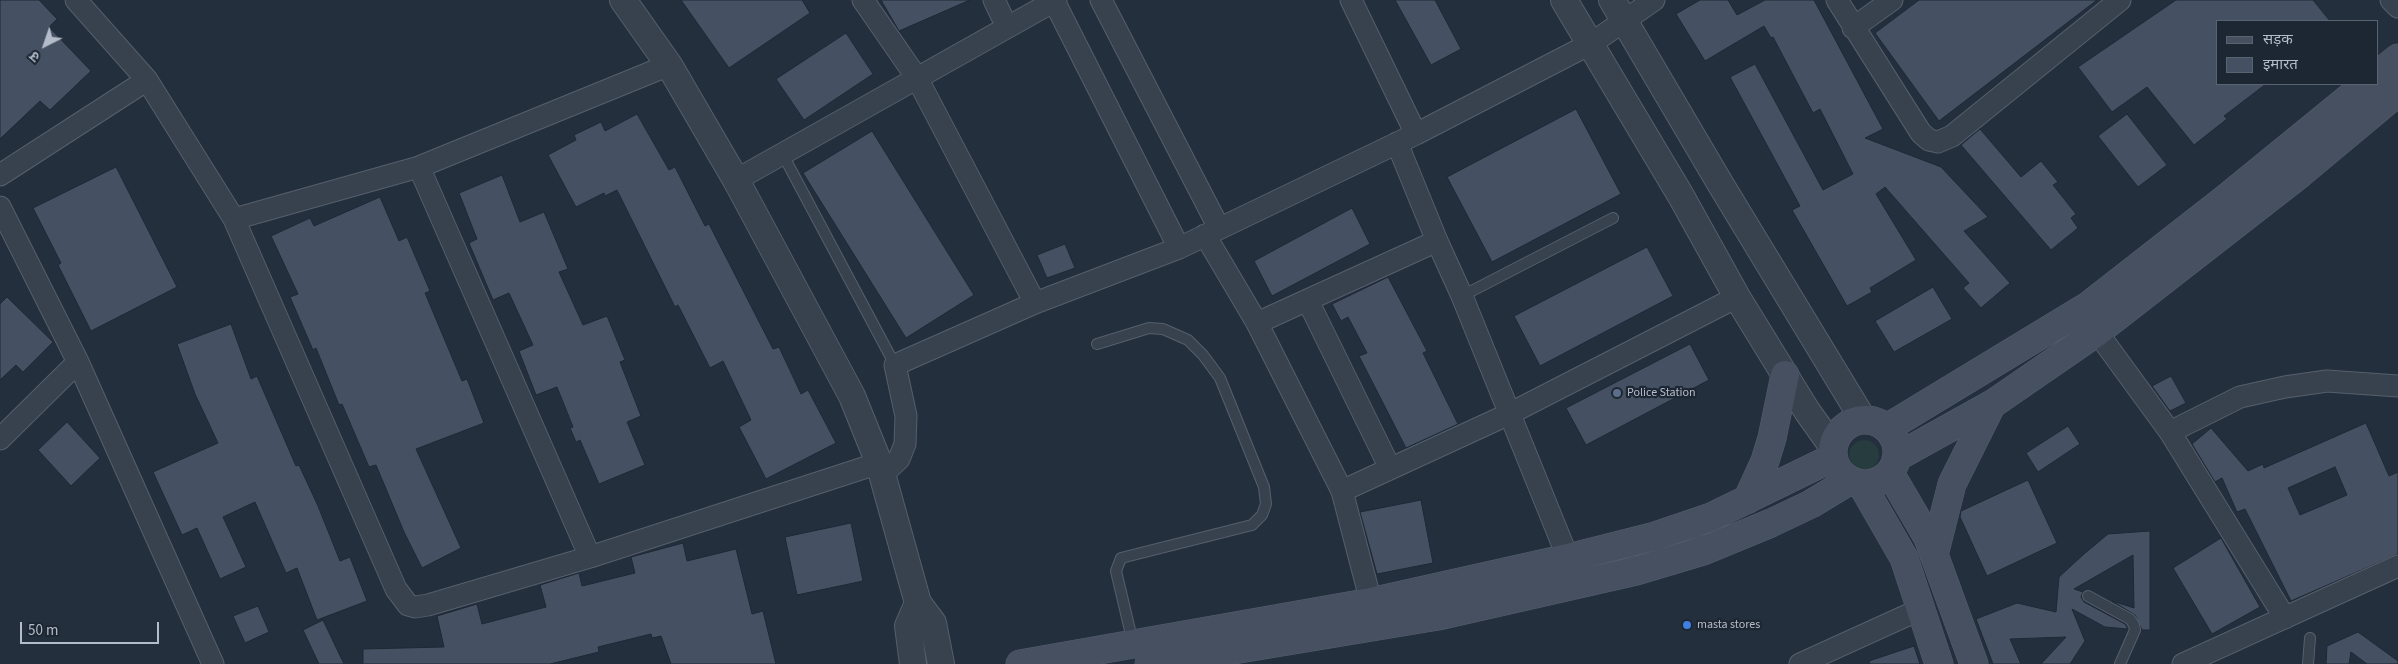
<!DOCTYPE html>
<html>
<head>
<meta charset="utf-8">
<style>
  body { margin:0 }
  #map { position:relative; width:2398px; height:664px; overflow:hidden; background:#242f3e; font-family:"Source Sans 3","Noto Sans Devanagari",sans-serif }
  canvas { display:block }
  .legend { position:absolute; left:2216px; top:20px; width:162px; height:65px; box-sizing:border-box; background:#1d2633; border:1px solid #59626f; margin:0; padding:6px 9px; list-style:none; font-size:15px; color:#b4bcc9 }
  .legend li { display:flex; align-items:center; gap:10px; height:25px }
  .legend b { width:25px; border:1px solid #59626f }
  .north { position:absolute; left:20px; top:20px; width:50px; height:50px; -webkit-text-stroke:4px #1d2633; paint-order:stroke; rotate:221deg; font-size:14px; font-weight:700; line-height:20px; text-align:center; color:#b4bcc9 }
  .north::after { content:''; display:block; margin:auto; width:18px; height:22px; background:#b4bcc9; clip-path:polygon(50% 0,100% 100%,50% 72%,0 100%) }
  .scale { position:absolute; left:20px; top:622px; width:139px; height:22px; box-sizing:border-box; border:2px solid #b4bcc9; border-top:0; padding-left:6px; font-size:15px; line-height:18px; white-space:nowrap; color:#b4bcc9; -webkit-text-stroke:4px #1d2633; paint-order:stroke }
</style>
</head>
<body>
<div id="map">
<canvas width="2398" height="664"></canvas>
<ul class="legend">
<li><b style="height:6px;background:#465061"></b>सड़क</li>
<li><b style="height:14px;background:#455162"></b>इमारत</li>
</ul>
<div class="north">उ</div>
<div class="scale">50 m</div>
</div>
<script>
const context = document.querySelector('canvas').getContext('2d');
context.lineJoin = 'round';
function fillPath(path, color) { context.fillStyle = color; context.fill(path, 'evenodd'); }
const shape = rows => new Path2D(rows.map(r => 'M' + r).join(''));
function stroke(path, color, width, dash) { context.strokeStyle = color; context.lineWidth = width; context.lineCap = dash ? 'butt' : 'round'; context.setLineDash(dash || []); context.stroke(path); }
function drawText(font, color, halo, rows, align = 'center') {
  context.font = font + ' "Source Sans 3",sans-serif'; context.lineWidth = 4.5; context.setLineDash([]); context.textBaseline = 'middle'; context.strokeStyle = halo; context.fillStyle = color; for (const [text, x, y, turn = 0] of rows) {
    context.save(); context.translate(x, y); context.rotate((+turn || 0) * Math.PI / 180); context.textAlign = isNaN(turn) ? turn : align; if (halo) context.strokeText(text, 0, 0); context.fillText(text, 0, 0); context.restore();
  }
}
fillPath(shape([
  '1849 455a15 15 0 1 1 30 0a15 15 0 1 1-30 0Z'
]), '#263c3f');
const building = shape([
  [0,0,39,0,57,19,49,27,91,71,50,110,40,101,0,139,0,0],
  [681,0,802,0,810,13,729,68,681,0],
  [881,0,970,0,899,31,881,0],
  [1395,0,1435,0,1461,49,1431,65,1395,0],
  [1700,0,1728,0,1737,15,1765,0,1814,0,1883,129,1865,138,1941,167,1988,217,1964,231,2010,283,1981,308,1963,288,1969,283,1885,187,1876,194,1916,260,1870,288,1872,292,1847,306,1792,210,1800,206,1730,77,1755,64,1823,190,1853,174,1820,109,1813,113,1773,37,1771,38,1764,26,1705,61,1676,14,1700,0],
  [1919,0,2097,0,1939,121,1875,33,1919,0],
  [2176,0,2313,0,2330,21,2217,21,2217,84,2266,84,2224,116,2227,119,2194,145,2147,87,2112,112,2078,67,2176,0],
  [846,33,873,74,804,120,776,79,846,33],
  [1576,109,1621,194,1492,262,1447,177,1576,109],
  [637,114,669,170,675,167,705,226,709,224,773,349,779,347,801,394,808,390,836,443,766,479,739,427,751,420,723,361,710,368,678,305,675,307,617,190,605,196,604,193,576,207,548,155,576,140,574,135,601,122,605,131,637,114],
  [2127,114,2167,165,2138,187,2098,136,2127,114],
  [1980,129,2021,177,2041,161,2058,182,2053,185,2076,214,2071,218,2078,228,2051,250,1961,145,1980,129],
  [872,131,974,295,906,338,803,173,872,131],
  [116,167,177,287,91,331,58,265,61,263,33,208,116,167],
  [502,175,520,222,544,212,568,269,559,272,583,325,607,316,625,360,620,362,641,416,627,422,645,465,599,484,580,440,576,442,570,428,573,427,557,387,536,395,519,351,533,345,509,293,493,300,469,243,477,239,459,193,502,175],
  [380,197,399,241,407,237,430,291,425,293,462,381,467,379,484,423,416,449,461,548,422,568,404,532,376,465,369,467,342,404,339,405,316,348,313,350,290,297,298,294,271,236,310,218,314,226,380,197],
  [1352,208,1370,244,1272,296,1254,261,1352,208],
  [1065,244,1075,268,1047,278,1037,255,1065,244],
  [1647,247,1673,296,1540,366,1514,316,1647,247],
  [1388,277,1427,351,1423,353,1458,424,1406,448,1359,356,1367,353,1348,317,1341,321,1332,304,1388,277],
  [1933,287,1952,319,1894,352,1875,321,1933,287],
  [7,297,53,342,23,372,16,365,0,380,0,304,7,297],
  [231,324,251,379,257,376,296,466,299,465,318,506,340,561,350,557,367,601,317,620,297,568,286,573,255,502,223,517,246,567,220,579,197,528,182,535,153,472,218,443,195,394,177,344,231,324],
  [1690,344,1709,380,1586,445,1566,408,1690,344],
  [2171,376,2186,403,2170,411,2152,386,2171,376],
  [67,422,100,458,71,486,38,450,67,422],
  [2366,423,2389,476,2398,472,2398,554,2291,601,2245,509,2237,512,2222,478,2215,482,2192,444,2211,428,2248,471,2263,464,2264,468,2366,423],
  [2335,467,2347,495,2300,515,2288,488,2335,467],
  [2068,426,2080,444,2038,472,2026,453,2068,426],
  [2028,480,2057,543,1987,576,1960,517,1961,511,2028,480],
  [1421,500,1433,563,1377,574,1360,512,1421,500],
  [851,523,863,581,797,595,785,537,851,523],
  [2150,531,2150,630,2142,630,2135,615,2112,601,2134,608,2133,555,2074,589,2083,592,2081,597,2084,602,2125,624,2128,629,2105,627,2072,609,2085,641,2070,664,2041,664,2066,637,2010,639,2021,664,1993,664,1976,619,2017,603,2056,612,2059,577,2084,554,2108,534,2150,531],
  [2221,538,2260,607,2212,634,2173,568,2221,538],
  [683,543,687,561,736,549,752,614,763,611,776,664,671,664,661,636,652,638,651,634,598,647,599,652,550,664,363,664,363,649,444,647,437,616,477,604,482,624,546,607,540,585,579,573,582,586,635,573,631,557,683,543],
  [258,606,269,632,245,643,233,616,258,606],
  [323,620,344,664,319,664,303,630,323,620],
  [2358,632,2398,661,2398,664,2367,664,2351,652,2349,664,2326,664,2327,646,2358,632],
  [1914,646,1920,664,1870,664,1869,661,1914,646]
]);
fillPath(building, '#455162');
stroke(building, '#1f2835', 1);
const service = shape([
  [782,153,895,365],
  [1462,296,1613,218],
  [1097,344,1149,328,1163,329,1188,340,1203,355,1220,378,1264,487,1266,504,1262,515,1252,525,1121,558,1116,571,1133,643],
  [2088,596,2130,619,2134,625,2135,630,2120,664],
  [2308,664,2310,638]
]);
const minor = shape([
  [76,0,147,80,234,219,396,589,408,605,415,607,428,605,590,557,879,463],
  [863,0,917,78,1035,303],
  [994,0,1007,27],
  [1101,0,1219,228],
  [1351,0,1416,134],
  [1837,0,1921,133,1929,140,1938,142,1952,136,2120,0],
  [2391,0,2398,7],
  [1054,1,1179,248],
  [1853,28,1892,0],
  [1397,143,1437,241,1462,296,1568,558],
  [419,167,590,557],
  [0,175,147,80],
  [736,180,1056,0],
  [0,207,78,362,213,664],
  [234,219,419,167,669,65],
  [1205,235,1257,323,1342,491,1371,602],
  [1308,301,1390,468],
  [1257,323,1437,241],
  [2097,332,2170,432,2285,618],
  [2170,432,2240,397,2285,387,2327,381,2398,386],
  [0,439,78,362],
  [882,475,899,459,905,444,906,416,895,365,1035,303,1179,248,1416,134,1592,43,1654,0],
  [1342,491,1509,414,1737,297],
  [1800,664,1921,609],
  [2183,664,2398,566]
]);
const tertiary = shape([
  [623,0,669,65,736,180,852,396,879,463,918,603,933,623,941,664],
  [1564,0,1681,196,1737,297,1807,411,1832,446],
  [1612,0,1721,185,1863,419],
  [913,664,908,626,918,603]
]);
const secondary = shape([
  [2377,75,2398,58],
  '1833 452a32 32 0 1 1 64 0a32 32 0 1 1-64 0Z',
  [1887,428,2088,306,2225,199,2366,84],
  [1897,457,1994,403,2097,332,2300,174,2398,92],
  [1890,473,1928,538,1974,664],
  [1862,485,1904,558,1939,664],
  [1747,500,1765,461,1772,438,1785,375],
  [1934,555,1952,484,1992,404],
  [1020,664,1371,602,1568,558,1655,536,1711,517,1832,458],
  [1149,664,1438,616,1636,571,1703,551,1771,523,1811,504,1849,481]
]);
stroke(service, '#565f6c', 12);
stroke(minor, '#565f6c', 23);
stroke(tertiary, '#565f6c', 28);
stroke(secondary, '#565f6c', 29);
stroke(service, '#38414e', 10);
stroke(minor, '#38414e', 21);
stroke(tertiary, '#38414e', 26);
stroke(secondary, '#465061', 28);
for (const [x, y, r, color] of [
  [1617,393,5,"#5c6f8a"],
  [1687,625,5,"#3f7fe0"]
]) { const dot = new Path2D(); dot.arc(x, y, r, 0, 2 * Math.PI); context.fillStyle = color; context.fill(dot); stroke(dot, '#1d2633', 2); }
drawText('12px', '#b4bcc9', '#1d2633', [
  ["Police Station",1627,393],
  ["masta stores",1697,625]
], 'left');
</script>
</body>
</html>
